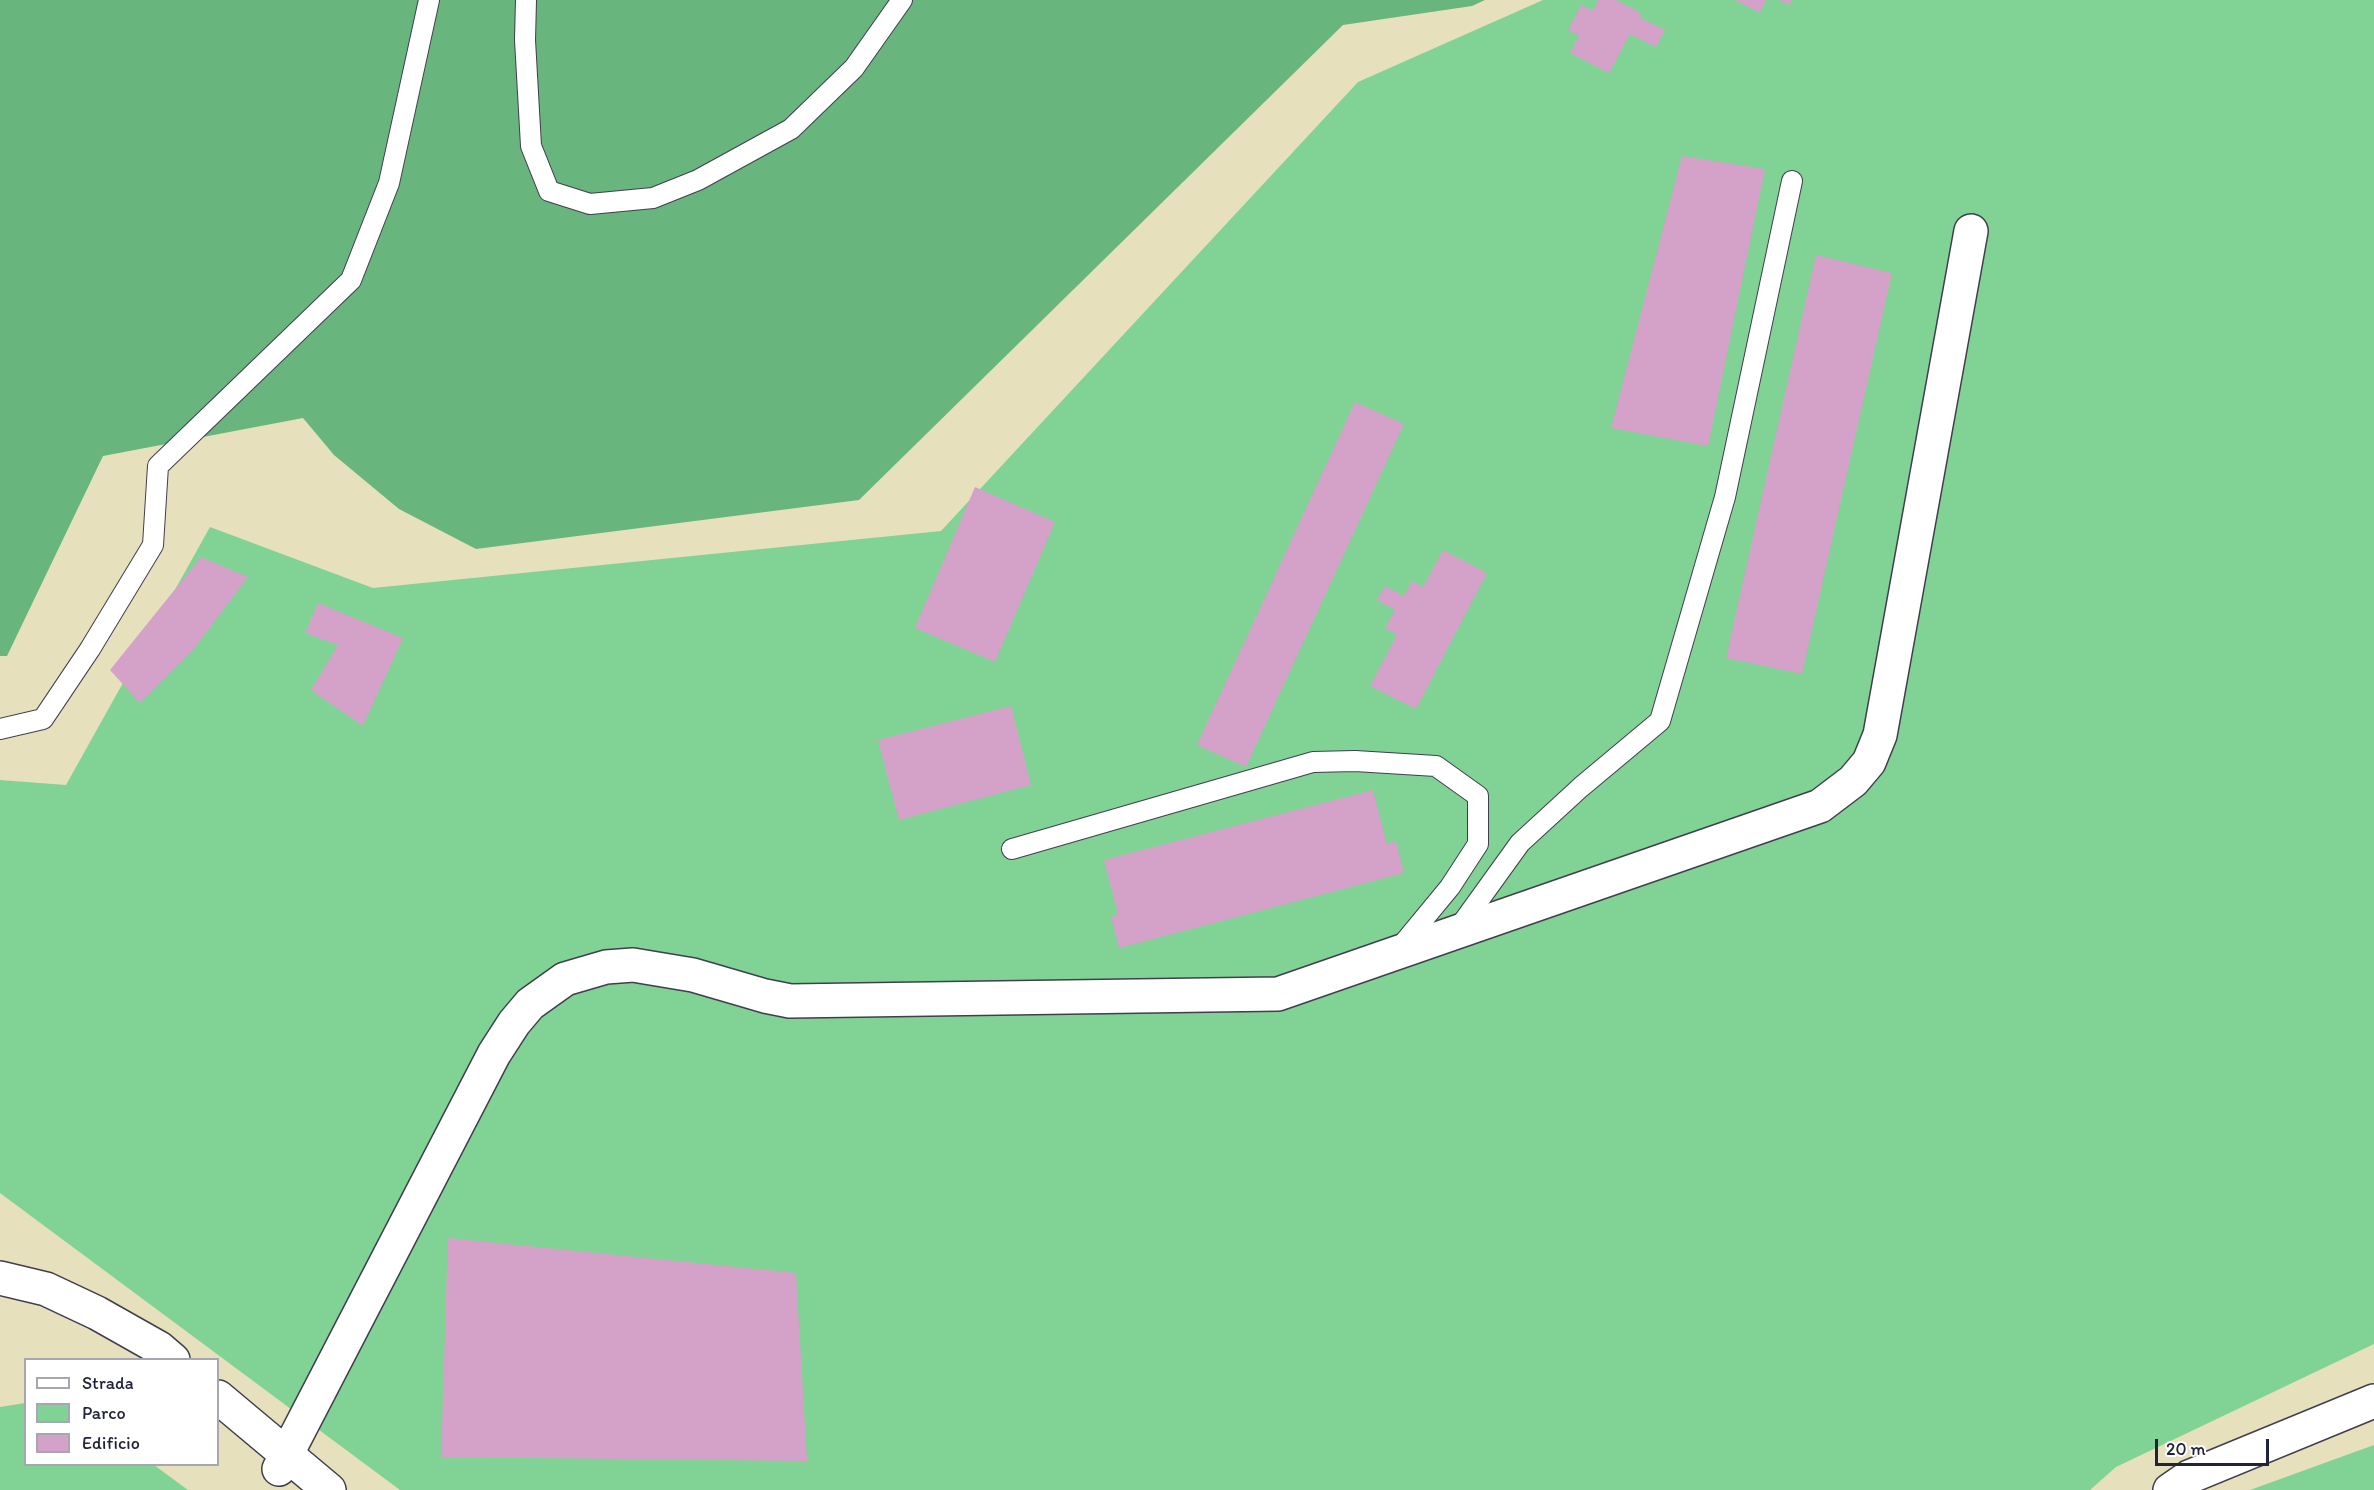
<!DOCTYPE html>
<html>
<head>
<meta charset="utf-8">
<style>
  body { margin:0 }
  #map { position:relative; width:2374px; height:1490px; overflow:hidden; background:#e7e0bc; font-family:Itim,sans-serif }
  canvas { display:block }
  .legend { position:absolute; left:24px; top:1358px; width:195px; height:108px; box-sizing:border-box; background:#fff; border:2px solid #a7a7b1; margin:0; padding:8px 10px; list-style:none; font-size:18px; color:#22223b }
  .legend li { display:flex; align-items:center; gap:12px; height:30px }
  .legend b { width:30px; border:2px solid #a7a7b1 }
  .scale { position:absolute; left:2155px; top:1439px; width:114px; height:27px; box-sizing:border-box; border:3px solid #22223b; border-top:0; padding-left:8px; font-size:18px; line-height:21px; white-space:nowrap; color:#22223b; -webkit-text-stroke:4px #fff; paint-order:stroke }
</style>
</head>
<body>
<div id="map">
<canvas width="2374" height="1490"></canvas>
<ul class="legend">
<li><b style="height:8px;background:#fff"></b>Strada</li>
<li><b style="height:16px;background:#80d394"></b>Parco</li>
<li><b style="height:16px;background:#d4a1c8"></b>Edificio</li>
</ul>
<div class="scale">20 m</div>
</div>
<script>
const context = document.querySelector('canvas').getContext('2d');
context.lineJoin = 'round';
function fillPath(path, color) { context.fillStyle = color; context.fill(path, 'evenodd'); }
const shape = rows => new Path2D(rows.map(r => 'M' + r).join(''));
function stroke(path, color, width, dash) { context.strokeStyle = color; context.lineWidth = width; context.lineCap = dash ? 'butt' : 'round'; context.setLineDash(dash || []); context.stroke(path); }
fillPath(shape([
  [1543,0,2374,0,2374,1344,2116,1467,2090,1490,400,1490,0,1193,0,780,66,785,210,527,373,588,941,531,1358,82],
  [25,1403,26,1464,154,1465,188,1490,0,1490,0,1407],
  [2374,1445,2374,1490,2250,1490]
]), '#80d394');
fillPath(shape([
  [0,0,1485,0,1472,6,1343,25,859,500,476,549,399,509,334,455,303,418,103,456,7,656,0,656]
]), '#68b57e');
fillPath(shape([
  [1598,0,1616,0,1641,13,1639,17,1665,30,1656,47,1630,34,1609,73,1570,53,1579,36,1568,30,1581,5,1593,11],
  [1735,0,1766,0,1760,13],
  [1779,0,1792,0,1789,5],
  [1682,156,1765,169,1708,446,1611,428],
  [1816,255,1892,273,1802,674,1726,658],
  [1355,402,1404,424,1246,767,1197,745],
  [975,487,1055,522,995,662,915,628],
  [1443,550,1487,573,1416,709,1370,686,1397,635,1385,628,1395,610,1377,600,1385,586,1404,596,1412,581,1423,587],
  [201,557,248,577,193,650,140,703,110,670],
  [318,603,403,638,363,726,311,690,338,645,305,633],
  [1011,706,1031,785,899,820,878,740],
  [1373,790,1387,844,1396,841,1404,873,1119,948,1111,916,1118,914,1104,860],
  [448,1238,796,1273,807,1461,441,1457]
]), '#d4a1c8');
const lane = shape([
  [526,0,525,40,531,146,549,191,590,204,653,198,698,180,791,129,854,68,902,0],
  [0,729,43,719,90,649,153,545,158,466,351,280,389,183,429,0],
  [1012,849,1313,762,1355,761,1436,766,1478,796,1478,844,1450,887,1398,950],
  [1458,929,1520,843,1581,787,1660,721,1725,497,1792,181]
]);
const street = shape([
  [0,1278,46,1289,97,1313,159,1348,173,1360],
  [218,1397,329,1490],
  [279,1469,494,1054,514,1023,530,1004,565,979,606,967,633,965,693,975,765,996,790,1001,1278,994,1820,806,1853,781,1869,762,1880,735,1971,231],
  [2170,1490,2189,1477,2374,1401]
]);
stroke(lane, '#403e4e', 22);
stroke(street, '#403e4e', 36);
stroke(lane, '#fff', 20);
stroke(street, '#fff', 33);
</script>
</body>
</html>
